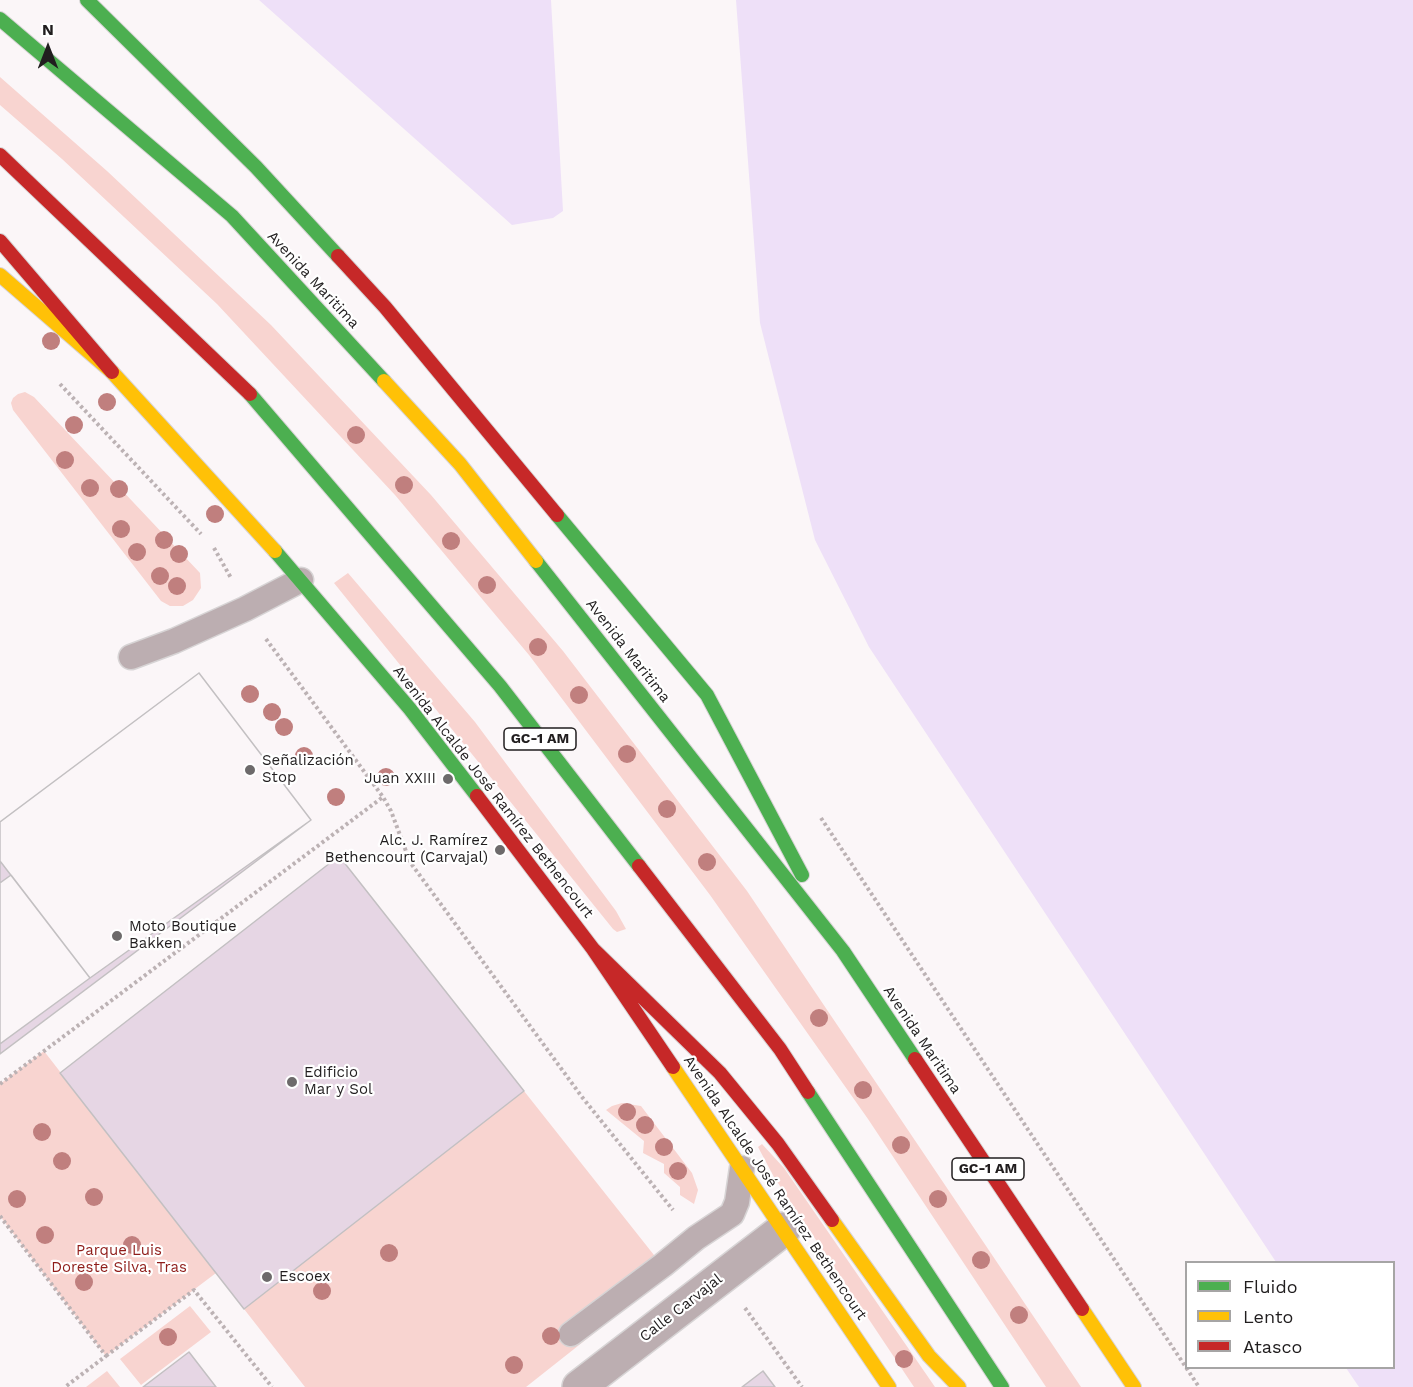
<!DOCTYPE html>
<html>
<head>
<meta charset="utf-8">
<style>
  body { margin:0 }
  #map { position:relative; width:1413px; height:1387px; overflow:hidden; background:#fbf6f8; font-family:"Work Sans",sans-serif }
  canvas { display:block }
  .legend { position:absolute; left:1185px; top:1261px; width:210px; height:108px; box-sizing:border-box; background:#fff; border:2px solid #a6a5a5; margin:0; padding:8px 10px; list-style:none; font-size:18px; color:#211e1f }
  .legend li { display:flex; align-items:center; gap:12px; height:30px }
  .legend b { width:30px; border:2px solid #a6a5a5 }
  .north { position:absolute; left:18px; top:18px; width:60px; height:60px; -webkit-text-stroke:4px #fff; paint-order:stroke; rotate:0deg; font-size:16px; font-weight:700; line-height:24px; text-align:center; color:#211e1f }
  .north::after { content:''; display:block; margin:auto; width:21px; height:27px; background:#211e1f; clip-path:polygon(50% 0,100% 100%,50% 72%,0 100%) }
</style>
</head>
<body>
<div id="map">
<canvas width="1413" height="1387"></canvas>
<ul class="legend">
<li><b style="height:8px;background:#4caf50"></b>Fluido</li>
<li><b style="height:8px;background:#ffc107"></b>Lento</li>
<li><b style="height:8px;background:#c62828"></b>Atasco</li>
</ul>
<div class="north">N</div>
</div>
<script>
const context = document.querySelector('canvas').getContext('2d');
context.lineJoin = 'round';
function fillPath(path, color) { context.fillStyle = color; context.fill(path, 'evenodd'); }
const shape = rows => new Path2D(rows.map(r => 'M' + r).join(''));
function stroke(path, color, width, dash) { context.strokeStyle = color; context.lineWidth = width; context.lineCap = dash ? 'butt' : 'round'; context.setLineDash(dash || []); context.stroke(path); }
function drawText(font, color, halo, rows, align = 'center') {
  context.font = font + ' "Work Sans",sans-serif'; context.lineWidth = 4.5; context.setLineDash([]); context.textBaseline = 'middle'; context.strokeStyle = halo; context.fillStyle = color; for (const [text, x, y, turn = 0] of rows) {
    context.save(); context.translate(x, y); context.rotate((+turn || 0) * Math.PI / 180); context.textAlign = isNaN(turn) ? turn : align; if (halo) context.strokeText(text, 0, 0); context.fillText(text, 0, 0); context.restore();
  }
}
fillPath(shape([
  [0,77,107,171,271,325,431,495,563,651,747,891,1081,1387,1046,1387,868,1119,710,895,529,655,395,495,217,304,62,159,0,105],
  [25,392,34,397,200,573,201,588,193,600,183,606,170,606,161,601,13,410,11,403,13,398,18,394],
  [348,573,475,722,616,911,626,929,617,932,613,929,334,583],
  [44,1051,216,1273,106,1356,0,1216,0,1084],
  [524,1091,669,1274,526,1387,305,1387,244,1309],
  [622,1103,641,1106,692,1173,698,1190,694,1204,680,1195,680,1187,664,1173,664,1164,643,1153,644,1141,606,1110,612,1106],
  [762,1144,784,1168,935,1387,914,1387,774,1177,758,1147],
  [190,1306,211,1332,141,1385,120,1359],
  [107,1371,120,1387,86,1387]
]), '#f8d4d0');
fillPath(shape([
  [259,0,551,0,563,211,553,218,512,225],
  [736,0,1413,0,1413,1387,1359,1387,1346,1368,1394,1368,1394,1262,1276,1262,869,647,815,540,760,323]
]), '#eee0f8');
const building = shape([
  [199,673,311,820,0,1054,0,822,199,673],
  [199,673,311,820,90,978,0,861,0,822,199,673],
  [339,856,524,1091,244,1309,60,1073,339,856],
  [11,875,90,978,0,1044,0,883,11,875],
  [189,1352,216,1387,143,1387,189,1352],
  [763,1371,775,1387,742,1387,763,1371]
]);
fillPath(building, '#e6d6e4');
stroke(building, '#c3c0c2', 1.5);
const lane = shape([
  [131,657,174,641,245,609,301,580],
  [571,1334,663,1265,696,1238,732,1214,737,1202,742,1168]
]);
const street = shape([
  [579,1387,784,1229]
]);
const fast = shape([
  [87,0,256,167,338,256],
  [0,19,232,216,384,381],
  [250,394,500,686,639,866],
  [557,515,707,695,802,875],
  [275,551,410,709,477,796],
  [536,561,843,951,915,1059],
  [808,1092,1002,1387]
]);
const slow = shape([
  [0,275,112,372,275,551],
  [384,381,460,464,536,561],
  [673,1067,889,1387],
  [832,1220,929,1356,959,1387],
  [1082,1309,1134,1387]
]);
const jam = shape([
  [0,155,250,394],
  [0,241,112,372],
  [338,256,385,307,557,515],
  [477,796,593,949,673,1067],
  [639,866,780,1049,808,1092],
  [593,949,720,1073,778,1144,832,1220],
  [915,1059,1082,1309]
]);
stroke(lane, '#d7d4d5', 27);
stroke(street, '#d7d4d5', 36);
stroke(fast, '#d7d4d5', 16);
stroke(slow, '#d7d4d5', 16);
stroke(jam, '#d7d4d5', 16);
stroke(shape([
  [60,384,201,534],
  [214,548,231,578],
  [266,639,383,797,391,811,410,862,582,1097,673,1210],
  [821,818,1199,1387],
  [0,1084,383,797],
  [0,1216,106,1356,65,1387],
  [745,1308,802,1387],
  [106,1356,194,1290,272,1387]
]), '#bcb2b4', 4, [3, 3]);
stroke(lane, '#bcaeb1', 24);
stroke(street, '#bcaeb1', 33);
stroke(fast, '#4caf50', 14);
stroke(slow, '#ffc107', 14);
stroke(jam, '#c62828', 14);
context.fillStyle = '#c07f7e';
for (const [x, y] of [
  [51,341],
  [107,402],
  [74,425],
  [356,435],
  [65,460],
  [404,485],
  [90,488],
  [119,489],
  [215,514],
  [121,529],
  [164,540],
  [451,541],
  [137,552],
  [179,554],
  [160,576],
  [487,585],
  [177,586],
  [538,647],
  [250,694],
  [579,695],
  [272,712],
  [284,727],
  [627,754],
  [304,756],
  [386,777],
  [336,797],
  [667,809],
  [707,862],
  [819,1018],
  [863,1090],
  [627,1112],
  [645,1125],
  [42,1132],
  [901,1145],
  [664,1147],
  [62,1161],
  [678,1171],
  [94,1197],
  [17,1199],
  [938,1199],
  [45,1235],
  [132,1245],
  [389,1253],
  [981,1260],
  [84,1282],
  [322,1291],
  [1019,1315],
  [551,1336],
  [168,1337],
  [904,1359],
  [514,1365]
]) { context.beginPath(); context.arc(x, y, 9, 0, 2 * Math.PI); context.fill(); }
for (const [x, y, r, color] of [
  [250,770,6,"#6d6a6b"],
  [448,779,6,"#6d6a6b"],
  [500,850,6,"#6d6a6b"],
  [117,936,6,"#6d6a6b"],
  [292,1082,6,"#6d6a6b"],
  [267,1277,6,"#6d6a6b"]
]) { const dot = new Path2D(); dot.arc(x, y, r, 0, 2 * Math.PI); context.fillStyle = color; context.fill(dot); stroke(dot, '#fff', 2); }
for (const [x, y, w] of [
  [540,739,72],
  [988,1169,72]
]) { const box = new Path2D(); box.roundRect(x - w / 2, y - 11, w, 22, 4.5); context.fillStyle = '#fff'; context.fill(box); stroke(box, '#211e1f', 1.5); }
drawText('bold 14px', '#211e1f', null, [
  ["GC-1 AM",540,739],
  ["GC-1 AM",988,1169]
]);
drawText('15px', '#211e1f', '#fff', [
  ["Avenida Maritima",313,280,47],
  ["Avenida Maritima",628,651,52],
  ["Avenida Alcalde José Ramírez Bethencourt",493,792,52],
  ["Avenida Maritima",922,1040,56],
  ["Avenida Alcalde José Ramírez Bethencourt",775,1188,56],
  ["Calle Carvajal",681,1308,-38]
]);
drawText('15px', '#211e1f', '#fff', [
  ["Señalización",262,761],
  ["Stop",262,778],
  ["Juan XXIII",436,779,"right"],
  ["Alc. J. Ramírez",488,841,"right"],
  ["Bethencourt (Carvajal)",488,858,"right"],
  ["Moto Boutique",129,927],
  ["Bakken",129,944],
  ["Edificio",304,1073],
  ["Mar y Sol",304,1090],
  ["Escoex",279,1277]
], 'left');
drawText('15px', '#8f1d1a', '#fff', [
  ["Parque Luis",119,1251],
  ["Doreste Silva, Tras",119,1268]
]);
</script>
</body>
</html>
